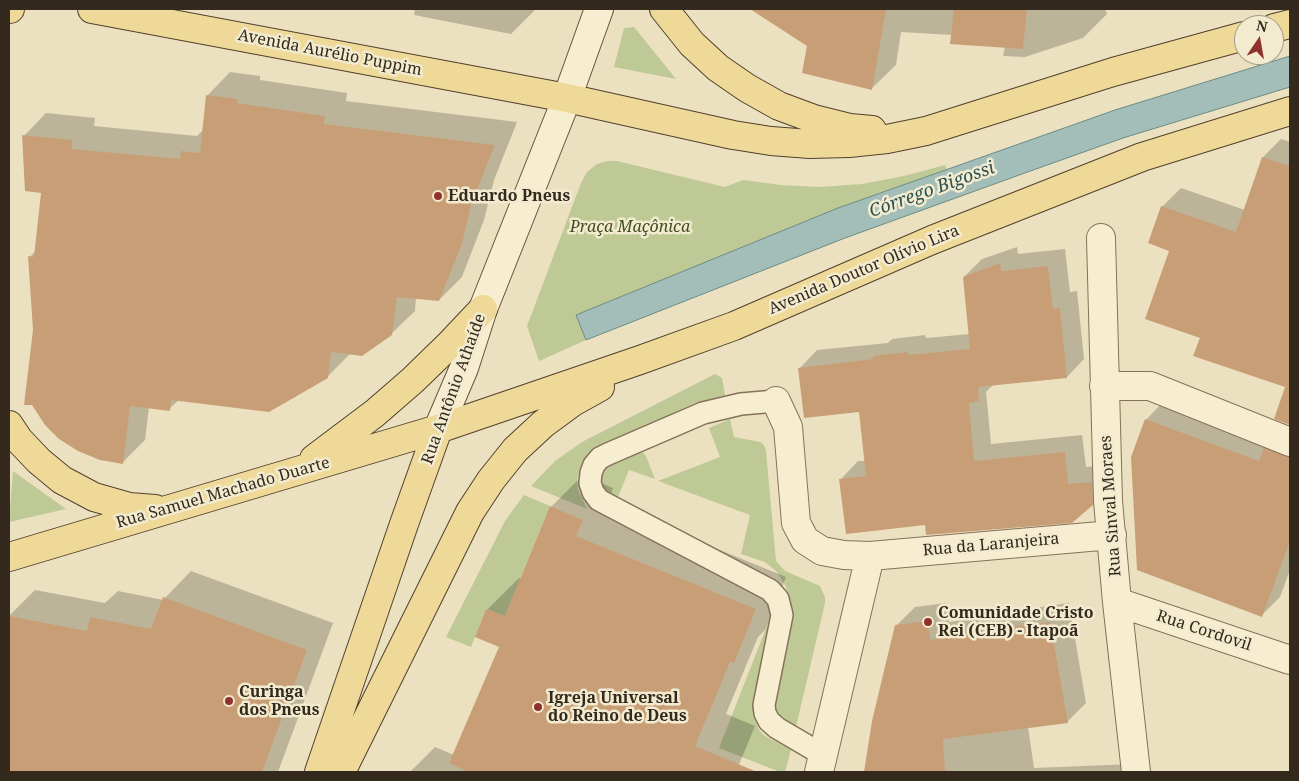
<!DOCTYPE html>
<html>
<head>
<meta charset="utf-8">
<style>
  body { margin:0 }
  #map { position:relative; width:1299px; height:781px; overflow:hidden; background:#ebe1c0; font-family:"Noto Serif",serif }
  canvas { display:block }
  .frame { position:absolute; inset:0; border:10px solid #34291d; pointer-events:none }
  .north { position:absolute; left:1234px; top:15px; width:50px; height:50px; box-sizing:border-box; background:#f3ebcf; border:1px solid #a79d88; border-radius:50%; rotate:12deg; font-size:14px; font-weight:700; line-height:20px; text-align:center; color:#34291d }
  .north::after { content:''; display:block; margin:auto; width:18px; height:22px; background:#90322c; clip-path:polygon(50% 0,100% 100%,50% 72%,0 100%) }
</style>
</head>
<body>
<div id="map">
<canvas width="1299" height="781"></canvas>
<div class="frame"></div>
<div class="north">N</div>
</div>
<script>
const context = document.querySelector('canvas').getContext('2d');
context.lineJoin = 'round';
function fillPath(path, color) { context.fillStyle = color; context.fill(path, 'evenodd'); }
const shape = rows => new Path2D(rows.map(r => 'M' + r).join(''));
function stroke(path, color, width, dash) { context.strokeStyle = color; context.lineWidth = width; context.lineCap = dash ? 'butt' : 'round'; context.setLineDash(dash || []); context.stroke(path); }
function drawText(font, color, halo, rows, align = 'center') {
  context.font = font + ' "Noto Serif",serif'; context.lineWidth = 5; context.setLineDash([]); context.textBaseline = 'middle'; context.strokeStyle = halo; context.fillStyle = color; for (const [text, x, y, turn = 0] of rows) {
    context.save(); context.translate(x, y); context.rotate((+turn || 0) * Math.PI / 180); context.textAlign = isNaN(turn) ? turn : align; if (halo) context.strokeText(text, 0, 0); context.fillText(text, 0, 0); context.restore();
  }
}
fillPath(shape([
  [634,27,676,79,614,67,624,28],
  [607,161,617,161,725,187,743,180,781,185,819,187,862,184,904,176,945,165,947,170,838,208,577,315,586,340,539,361,527,326,581,183,587,172,597,164],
  [715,374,722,378,726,400,713,400,695,403,594,449,586,458,580,468,577,480,578,490,587,509,531,486,555,461,582,442],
  [730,419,734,437,760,442,764,445,766,451,776,561,785,571,820,586,825,597,825,603,796,727,777,713,774,704,792,619,791,601,785,585,777,572,765,562,741,554,750,515,658,481,720,457,709,428],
  [637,452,642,452,646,456,655,479,629,470,618,497,607,493,602,488,600,482,602,470,606,467],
  [13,471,66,509,9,522],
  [524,495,550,506,505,616,486,609,471,647,446,637,505,521],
  [772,613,775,619,753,708,754,715,759,730,765,736,791,750,785,772,780,772,719,748]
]), '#bfc995');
const water = shape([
  [1290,56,1290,87,1123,138,1022,174,845,238,586,340,576,315,838,208,1115,110,1290,56]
]);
fillPath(water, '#a3beb8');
stroke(water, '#6a8b85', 1);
fillPath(shape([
  [415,9,536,9,511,34,414,15],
  [761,9,1105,9,1107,14,1083,38,1025,57,1003,56,1005,47,952,35,901,32,896,65,872,88,809,45],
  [230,72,260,76,260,80,347,93,346,101,517,122,494,180,484,220,462,277,439,300,416,297,415,311,391,334,350,354,327,377,179,400,169,409,149,407,145,440,122,463,35,330,30,257,36,250,42,192,24,136,46,113,95,118,94,126,197,136,204,129,208,95],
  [1281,139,1290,142,1290,406,1281,403,1286,387,1201,337,1170,250,1162,207,1181,188,1245,210,1263,157],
  [1017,247,1018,254,1065,249,1070,292,1077,291,1084,359,1067,377,994,384,986,392,991,444,1082,435,1086,467,1109,465,1110,486,1092,504,926,524,841,479,858,461,866,461,860,410,800,368,817,350,888,343,892,339,925,335,926,338,970,334,964,277,982,259],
  [1164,401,1290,444,1290,570,1280,597,1262,615,1146,420],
  [583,475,613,488,607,504,786,577,765,630,758,637,726,714,755,726,736,772,410,772,435,747,454,755,500,646,487,610,519,578,521,579,551,507],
  [191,571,333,623,278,772,9,772,9,616,35,590,105,603,118,591,163,600],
  [946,603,949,622,1014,611,1069,603,1086,703,1067,722,1028,727,1034,768,1133,764,1134,772,865,772,873,721,896,626,915,607]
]), '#0003');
fillPath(shape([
  [750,9,886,9,872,90,802,73,807,46],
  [954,9,1027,9,1023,49,950,44],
  [206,95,238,99,237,103,325,116,324,124,495,145,471,204,462,244,439,301,397,297,392,335,362,356,331,352,328,378,269,412,171,400,170,411,130,406,123,464,100,460,78,451,59,439,45,425,32,405,24,405,33,330,28,256,34,257,41,193,25,191,22,135,72,140,72,149,180,159,181,151,200,153],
  [1262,157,1290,166,1290,425,1274,419,1285,387,1193,356,1200,338,1145,319,1169,251,1148,243,1161,206,1236,232],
  [1000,263,1001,271,1048,266,1053,309,1060,308,1067,378,978,387,979,401,969,403,974,461,1065,452,1068,484,1092,482,1093,505,1072,523,926,535,925,525,846,534,839,479,866,476,859,412,804,418,798,368,873,359,873,356,908,352,908,355,970,349,963,277],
  [1145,419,1259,461,1264,448,1290,457,1290,541,1262,617,1137,570,1131,457],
  [550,506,583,520,576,536,756,609,734,663,730,662,695,746,757,772,468,772,449,763,499,647,475,637,486,609,505,616],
  [163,597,307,650,262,772,9,772,9,616,87,631,90,617,151,629],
  [928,621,930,640,995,629,1050,622,1068,723,943,739,945,772,864,772,872,721,895,625]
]), '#c89e77');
const service = shape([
  [776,401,741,404,703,413,608,454,600,458,594,465,591,473,590,483,593,492,599,500,770,590,778,599,782,615,764,705,765,713,769,721,777,728,823,755]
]);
const minor = shape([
  [1101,238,1108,501,1117,602,1136,772],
  [1104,386,1150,386,1290,442],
  [776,401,788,427,796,523,805,540,822,551,844,555,870,556,1112,535],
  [1117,602,1290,660],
  [819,772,870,556]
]);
const secondary = shape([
  [438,429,464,368,483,309,567,98,599,9]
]);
const primary = shape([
  [9,9,10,9],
  [92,9,567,98,733,135,771,141,810,144,849,143,887,139,926,131,1113,72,1244,36],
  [664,9,692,44,718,68,747,88,779,106,814,119,850,128,872,130],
  [1274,28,1290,24],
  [9,425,19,440,39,461,62,480,94,497,129,507,155,509],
  [314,459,375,413,413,380,449,345,483,309],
  [9,557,438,429,640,360,734,326,932,240,1142,157,1290,111],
  [319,772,404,524,438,429],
  [341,772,470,512,491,480,515,450,543,424,573,402,600,387]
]);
stroke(service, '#847259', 24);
stroke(minor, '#847259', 30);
stroke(secondary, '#65533c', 30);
stroke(primary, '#51402d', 30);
stroke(service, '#f7eed2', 21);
stroke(minor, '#f7eed2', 28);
stroke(secondary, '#f7eed2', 28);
stroke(primary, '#eed998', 28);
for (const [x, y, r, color] of [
  [438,196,5,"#90322c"],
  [928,622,5,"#90322c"],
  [229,701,5,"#90322c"],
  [538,707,5,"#90322c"]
]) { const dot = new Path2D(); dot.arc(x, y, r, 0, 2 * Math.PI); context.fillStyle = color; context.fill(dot); stroke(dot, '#f3ebcf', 2); }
drawText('16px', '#34291d', '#f3ebcf', [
  ["Avenida Aurélio Puppim",330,53,11],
  ["Avenida Doutor Olívio Lira",864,270,-23],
  ["Rua Antônio Athaíde",454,389,-70],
  ["Rua Samuel Machado Duarte",223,493,-16],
  ["Rua Sinval Moraes",1111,506,-94],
  ["Rua da Laranjeira",991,545,-5],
  ["Rua Cordovil",1204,631,18]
]);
drawText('bold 16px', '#34291d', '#f3ebcf', [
  ["Eduardo Pneus",448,196],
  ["Comunidade Cristo",938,613],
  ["Rei (CEB) - Itapoã",938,631],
  ["Curinga",239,692],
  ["dos Pneus",239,710],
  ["Igreja Universal",548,698],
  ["do Reino de Deus",548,716]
], 'left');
drawText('italic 16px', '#424f24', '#f3ebcf', [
  ["Praça Maçônica",630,227]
]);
drawText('italic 18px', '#2c5353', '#f3ebcf', [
  ["Córrego Bigossi",932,190,-20]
]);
</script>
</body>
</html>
